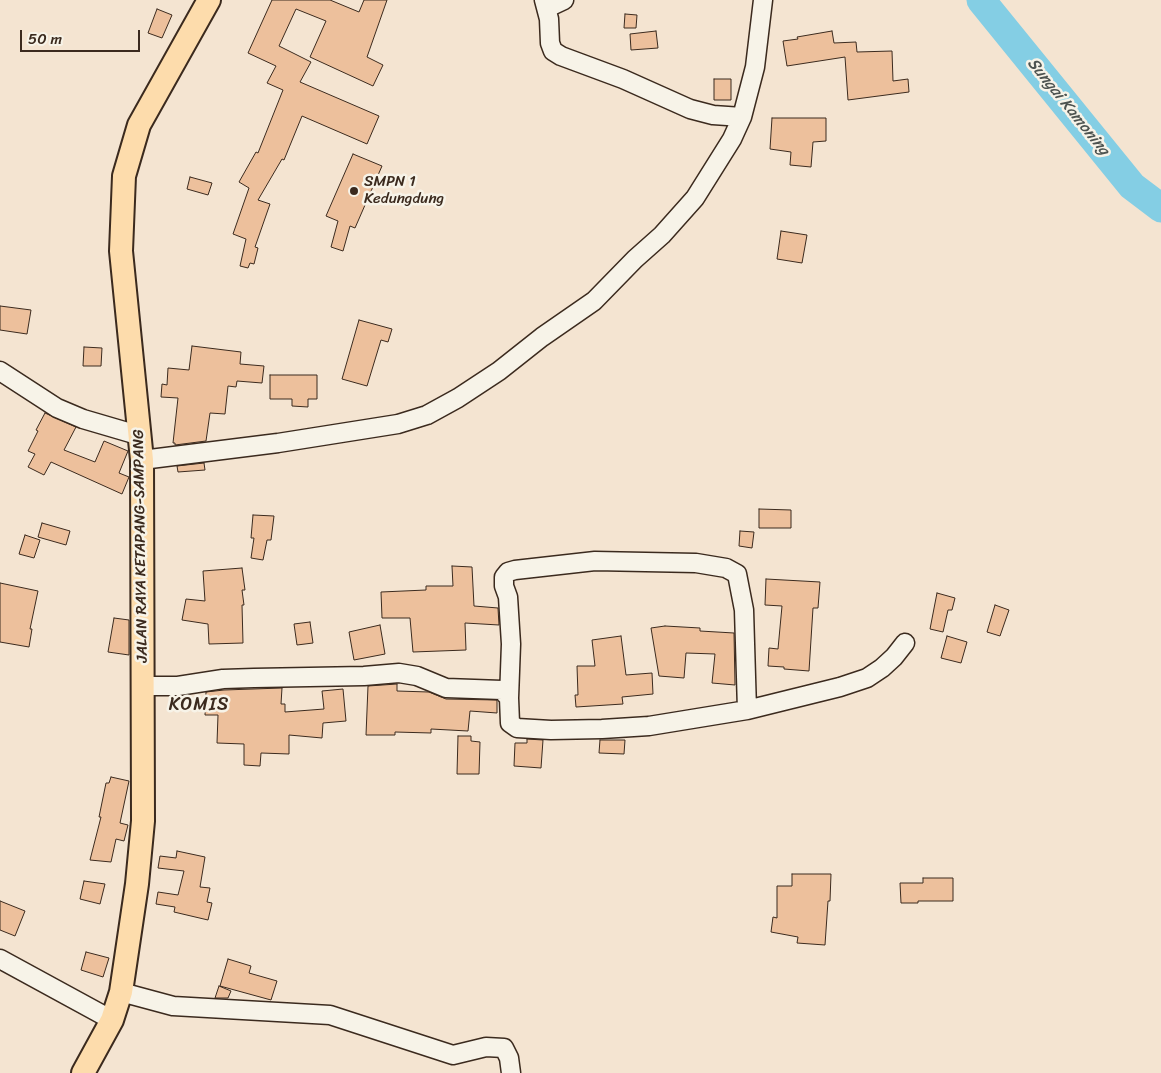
<!DOCTYPE html>
<html>
<head>
<meta charset="utf-8">
<style>
  body { margin:0 }
  #map { position:relative; width:1161px; height:1073px; overflow:hidden; background:#f4e4d1; font-family:Sriracha,sans-serif }
  canvas { display:block }
  .scale { position:absolute; left:20px; top:30px; width:120px; height:22px; box-sizing:border-box; border:2px solid #3b2a1e; border-top:0; padding-left:6px; font-size:15px; line-height:18px; white-space:nowrap; color:#3b2a1e; -webkit-text-stroke:4px #f7f3e8; paint-order:stroke }
</style>
</head>
<body>
<div id="map">
<canvas width="1161" height="1073"></canvas>
<div class="scale">50 m</div>
</div>
<script>
const context = document.querySelector('canvas').getContext('2d');
context.lineJoin = 'round';
const shape = rows => new Path2D(rows.map(r => 'M' + r).join(''));
function stroke(path, color, width, dash) { context.strokeStyle = color; context.lineWidth = width; context.lineCap = dash ? 'butt' : 'round'; context.setLineDash(dash || []); context.stroke(path); }
function fillPath(path, color) { context.fillStyle = color; context.fill(path, 'evenodd'); }
function drawText(font, color, halo, rows, align = 'center') {
  context.font = font + ' Sriracha,sans-serif'; context.lineWidth = 5; context.setLineDash([]); context.textBaseline = 'middle'; context.strokeStyle = halo; context.fillStyle = color; for (const [text, x, y, turn = 0] of rows) {
    context.save(); context.translate(x, y); context.rotate((+turn || 0) * Math.PI / 180); context.textAlign = isNaN(turn) ? turn : align; if (halo) context.strokeText(text, 0, 0); context.fillText(text, 0, 0); context.restore();
  }
}
stroke(shape([
  [981,0,1132,186,1161,208]
]), '#84cee4', 29);
const building = shape([
  [272,0,330,0,359,12,364,0,387,0,367,57,383,65,373,86,310,57,326,21,296,9,279,46,311,62,300,82,379,116,367,144,302,116,284,160,282,159,258,200,270,204,255,247,258,248,254,264,250,263,248,268,240,266,246,239,233,234,249,188,239,182,256,152,258,153,283,90,267,83,276,66,248,53,272,0],
  [157,9,172,15,162,38,148,33,157,9],
  [625,14,637,15,636,28,624,28,625,14],
  [656,31,658,48,631,50,630,34,656,31],
  [832,31,834,43,856,42,857,52,892,51,893,81,908,79,909,92,848,100,845,57,787,66,783,41,798,39,797,37,832,31],
  [714,79,731,79,731,100,714,100,714,79],
  [772,118,826,118,826,141,813,142,811,167,790,165,791,152,770,149,772,118],
  [353,154,382,166,355,228,350,226,343,251,331,247,338,221,326,216,353,154],
  [190,177,212,183,208,195,187,189,190,177],
  [781,231,807,235,802,263,777,259,781,231],
  [0,306,31,310,27,334,0,330,0,306],
  [359,320,392,329,388,342,381,340,367,386,342,379,359,320],
  [192,346,241,352,240,364,264,366,262,383,237,381,236,387,228,386,225,414,210,413,206,441,175,445,175,443,173,443,178,398,161,397,162,384,167,385,168,368,189,370,192,346],
  [84,347,102,348,101,366,83,366,84,347],
  [270,375,317,375,317,399,308,399,308,407,292,406,292,399,270,399,270,375],
  [45,413,76,427,64,450,95,462,104,441,128,451,119,473,129,477,122,494,51,462,44,475,28,467,35,454,28,451,38,431,36,430,45,413],
  [204,463,205,470,178,472,177,466,204,463],
  [759,509,791,510,791,528,759,528,759,509],
  [253,515,274,516,271,540,267,540,263,560,251,558,254,538,251,538,253,515],
  [42,523,70,531,66,545,38,537,42,523],
  [740,531,754,532,752,548,739,546,740,531],
  [25,535,40,540,34,558,19,554,25,535],
  [452,566,472,567,474,606,498,608,499,625,465,623,466,650,413,652,410,618,382,618,381,592,426,590,426,586,453,586,452,566],
  [242,568,245,590,242,590,244,605,242,605,243,643,209,644,208,624,182,620,186,599,205,601,203,571,242,568],
  [766,579,820,582,818,608,813,608,809,671,784,669,784,667,768,666,769,648,778,649,782,606,765,605,766,579],
  [0,583,38,591,30,629,32,629,29,647,0,642,0,583],
  [937,593,955,598,952,610,948,610,943,632,930,629,937,593],
  [995,605,1009,610,1000,636,987,632,995,605],
  [114,618,129,620,129,655,108,652,114,618],
  [310,622,313,643,297,645,294,624,310,622],
  [380,625,385,654,354,660,349,632,380,625],
  [665,626,700,628,700,631,734,633,735,685,712,683,715,654,686,653,684,678,659,676,651,628,665,626],
  [621,636,626,675,652,673,653,694,622,697,623,704,576,707,575,695,578,695,577,666,595,666,592,640,621,636],
  [947,636,967,642,961,663,941,658,947,636],
  [397,684,397,691,429,692,446,699,497,700,497,713,470,711,468,731,431,729,431,733,395,732,395,735,366,735,368,686,397,684],
  [282,688,281,704,285,704,285,712,324,709,322,691,343,689,346,721,323,723,322,738,289,735,289,754,261,753,260,766,244,765,244,744,217,743,218,715,205,715,206,692,224,690,282,688],
  [458,736,471,736,471,741,480,742,479,774,457,774,458,736],
  [527,739,543,740,541,768,514,766,515,743,527,743,527,739],
  [600,740,625,740,624,754,599,753,600,740],
  [111,777,129,781,120,823,128,825,124,841,116,839,111,862,90,860,101,817,99,817,106,783,109,783,111,777],
  [177,851,205,857,200,887,210,888,207,902,212,903,208,920,174,912,175,907,156,904,158,892,178,895,184,871,158,868,160,856,176,858,177,851],
  [792,874,831,874,830,901,828,901,825,945,797,943,798,937,771,932,773,917,777,918,777,886,792,886,792,874],
  [923,878,953,878,953,901,918,901,918,903,901,903,900,883,923,883,923,878],
  [84,881,105,884,100,904,80,899,84,881],
  [0,901,25,911,15,936,0,930,0,901],
  [86,952,109,958,103,977,81,970,86,952],
  [228,959,251,966,249,973,277,981,271,1000,220,986,228,959],
  [219,986,231,991,228,998,215,998,219,986]
]);
fillPath(building, '#edc09c');
stroke(building, '#3b2a1e', 1);
const minor = shape([
  [544,0,549,19,550,43,553,51,561,56,623,79,690,109,713,115,742,117],
  [547,8,564,0],
  [0,371,57,408,83,419,141,436],
  [142,460,278,443,398,424,427,415,458,398,499,371,542,337,594,301,635,259,662,235,695,198,732,139,742,117,755,67,763,0],
  [143,686,178,686,223,679,254,678,364,676,399,673,417,676,446,688,502,690,509,698,510,723,517,728,551,730,602,729,649,726,747,710,840,687,867,678,882,668,894,657,905,643],
  [509,698,511,644,508,597,504,586,504,577,508,572,515,570,595,561,696,563,726,568,737,574,744,610,747,710],
  [0,959,112,1020],
  [121,992,173,1006,330,1015,453,1055,486,1047,504,1048,509,1058,511,1073]
]);
const major = shape([
  [83,1073,112,1020,121,992,137,884,143,821,142,460,121,251,124,176,139,125,209,0]
]);
stroke(minor, '#3b2a1e', 21);
stroke(major, '#3b2a1e', 26);
stroke(minor, '#f7f3e8', 18);
stroke(major, '#fddcac', 22);
for (const [x, y, r, color] of [
  [354,191,5,"#3b2a1e"]
]) { const dot = new Path2D(); dot.arc(x, y, r, 0, 2 * Math.PI); context.fillStyle = color; context.fill(dot); stroke(dot, '#f7f3e8', 2); }
drawText('15px', '#3b2a1e', '#f7f3e8', [
  ["SMPN 1",364,182],
  ["Kedungdung",364,199]
], 'left');
drawText('15px', '#3b2a1e', '#f7f3e8', [
  ["JALAN RAYA KETAPANG-SAMPANG",141,546,-91]
]);
drawText('italic 16px', '#4d5350', '#f7f3e8', [
  ["Sungai Kamoning",1068,107,51]
]);
context.letterSpacing = '1px';
drawText('18px', '#3b2a1e', '#f7f3e8', [
  ["KOMIS",199,705]
]);
context.letterSpacing = '0px';
</script>
</body>
</html>
